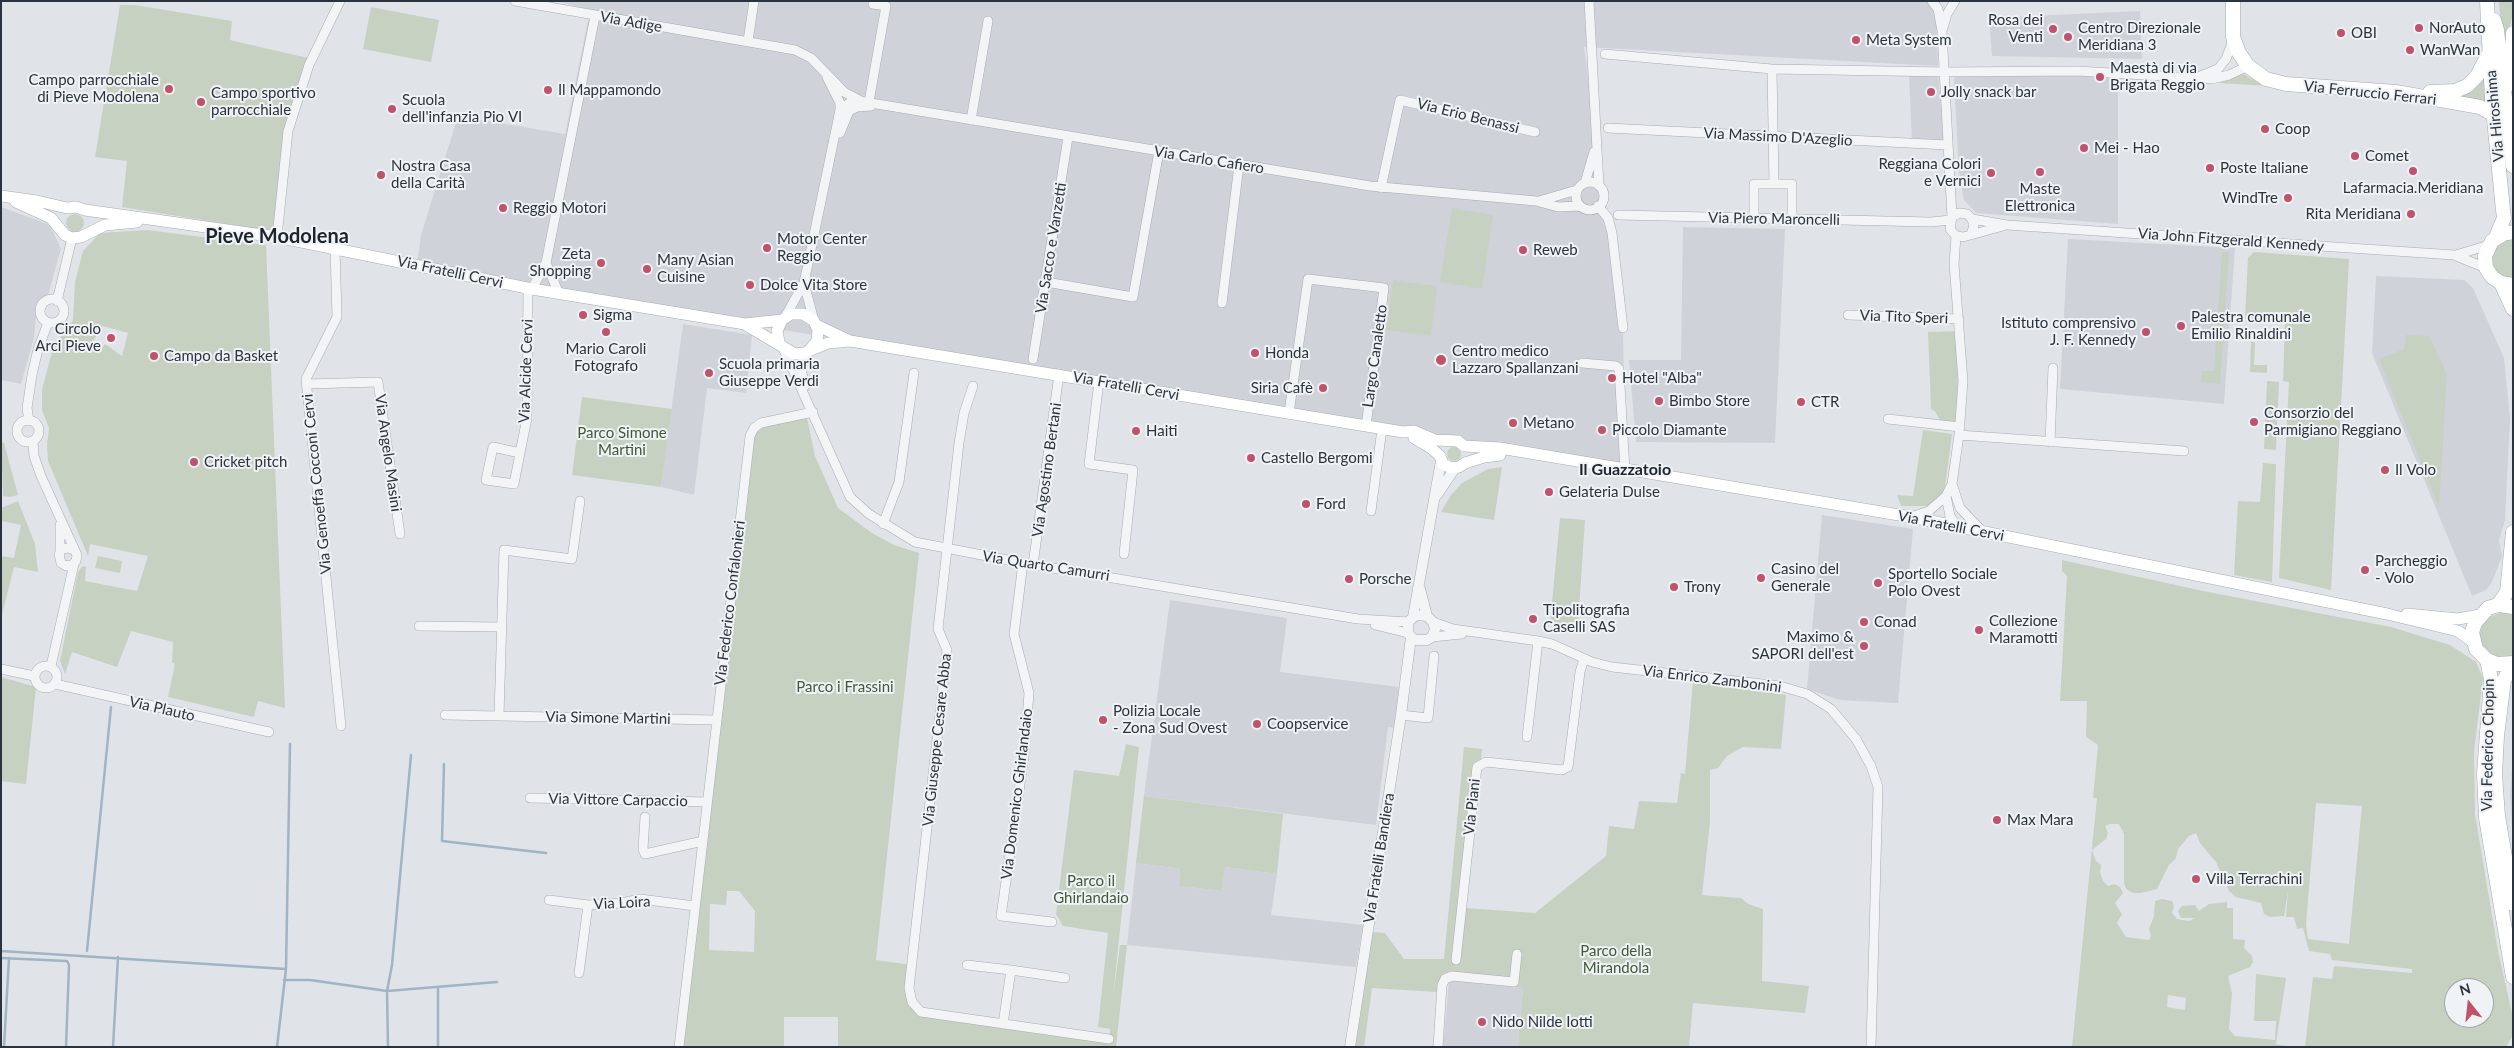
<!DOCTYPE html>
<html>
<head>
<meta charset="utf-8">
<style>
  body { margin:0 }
  #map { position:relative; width:2514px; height:1048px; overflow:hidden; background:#e0e4e8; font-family:Lato,sans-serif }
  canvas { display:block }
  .frame { position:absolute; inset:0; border:2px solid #2b333e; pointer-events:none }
  .north { position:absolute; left:2444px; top:978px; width:50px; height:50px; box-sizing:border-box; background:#f0f3f5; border:1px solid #a1a6ac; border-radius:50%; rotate:344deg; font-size:14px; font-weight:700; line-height:20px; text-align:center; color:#2b333e }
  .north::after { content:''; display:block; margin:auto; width:18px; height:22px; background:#c0526c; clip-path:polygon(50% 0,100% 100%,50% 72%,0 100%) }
</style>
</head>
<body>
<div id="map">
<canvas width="2514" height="1048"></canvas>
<div class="frame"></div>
<div class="north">N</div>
</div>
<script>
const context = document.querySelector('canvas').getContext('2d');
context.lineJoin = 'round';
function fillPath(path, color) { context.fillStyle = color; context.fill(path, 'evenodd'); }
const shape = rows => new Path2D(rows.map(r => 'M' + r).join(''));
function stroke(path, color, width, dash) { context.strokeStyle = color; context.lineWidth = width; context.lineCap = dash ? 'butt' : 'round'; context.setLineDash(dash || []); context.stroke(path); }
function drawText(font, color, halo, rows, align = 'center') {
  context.font = font + ' Lato,sans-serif'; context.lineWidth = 4; context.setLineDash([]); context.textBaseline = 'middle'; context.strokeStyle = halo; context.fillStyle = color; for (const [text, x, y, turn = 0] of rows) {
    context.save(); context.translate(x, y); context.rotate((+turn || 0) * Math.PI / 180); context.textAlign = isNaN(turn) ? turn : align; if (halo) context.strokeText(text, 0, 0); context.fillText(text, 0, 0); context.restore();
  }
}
fillPath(shape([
  [557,1,1927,1,1931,3,1936,12,1938,66,1584,47,1623,328,1625,470,1059,374,745,324,417,265,421,235,458,116,565,134,590,10],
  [2140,11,2142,59,1992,56,1989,18],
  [1909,74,1938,74,1946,143,1912,142],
  [2055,74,2118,77,2118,224,1976,213,1964,200,1959,173,1954,78,1958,76],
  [1,207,50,225,61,249,48,295,37,304,34,338,21,384,1,380],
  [1683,227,1785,229,1775,443,1636,442,1629,360,1681,360],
  [2068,239,2235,248,2224,404,2060,389],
  [2376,276,2464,280,2473,288,2504,358,2510,418,2505,520,2499,540,2502,557,2491,584,2486,590,2472,596,2372,353],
  [683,324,752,335,746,393,707,388,694,495,661,487],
  [1822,515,1913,529,1898,703,1840,700,1807,689],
  [1170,600,1287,618,1280,672,1399,687,1394,728,1388,727,1376,825,1144,796],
  [2513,749,2513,840,2510,797],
  [1136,863,1180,869,1179,886,1222,891,1225,867,1277,874,1271,915,1363,925,1356,967,1127,945],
  [1449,981,1523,988,1518,1047,1443,1047]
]), '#cfd3d9');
fillPath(shape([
  [2499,1,2513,1,2513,13,2503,55],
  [120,5,135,5,232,21,230,40,312,59,288,131,277,232,122,207,127,161,95,157],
  [371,7,439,20,431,62,363,49],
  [2487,72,2491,110,2458,96],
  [2244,74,2254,80,2269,86,2218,83],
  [1452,208,1493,215,1482,289,1440,282],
  '66 223a9 9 0 1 1 18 0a9 9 0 1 1-18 0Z',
  [147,230,266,245,285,708,258,701,254,717,168,697,175,664,172,662,173,642,131,631,117,667,72,652,65,674,60,661,78,572,82,567,86,566,85,581,137,591,148,556,90,544,88,556,48,461,47,445,49,428,42,410,42,390,53,348,73,320,75,282,83,251,100,233],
  [103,326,128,333,122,356,105,344,100,350,91,344],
  [2513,239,2513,278,2504,277,2494,269,2491,263,2493,250,2502,241],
  [2222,252,2229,252,2220,384,2201,382,2202,371,2214,371],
  [2254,252,2349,259,2331,590,2279,578,2289,382,2283,381,2285,323,2245,319,2248,258],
  [1393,280,1437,286,1431,336,1386,330],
  [1957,331,1958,409,1956,424,1941,422,1935,411,1931,409,1928,332],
  [2406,335,2429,336,2447,374,2439,508,2379,359,2404,349],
  [2251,342,2255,342,2254,365,2267,365,2267,373,2250,372],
  [2267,381,2279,382,2276,450,2264,449],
  [582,397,672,409,661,487,572,475],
  [806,413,815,456,838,508,872,533,894,545,919,553,876,960,912,965,909,988,921,1012,1109,1039,1110,1029,1098,1027,1108,933,1063,926,1056,914,1074,770,1119,776,1126,744,1139,747,1113,997,1120,945,1127,945,1116,1047,838,1047,838,1017,784,1017,784,1047,679,1047,754,428],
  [727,891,739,891,755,911,754,952,709,950,710,904,726,905],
  [1923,430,1952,434,1944,494,1932,506,1901,506,1897,495,1913,496],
  [1,442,4,443,18,495,10,497,3,496],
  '1447 454a7 7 0 1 1 14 0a7 7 0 1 1-14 0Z',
  [2263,463,2276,464,2272,582,2234,575,2238,501,2260,502],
  [1502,467,1494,520,1441,512,1451,495,1462,483,1488,469],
  [18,501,35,544,38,572,14,567,1,619,1,556,14,558,21,525,2,521,1,508],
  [1560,518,1585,520,1578,625,1550,623],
  [98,556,122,561,120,573,95,568],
  [2062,560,2203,591,2391,627,2450,645,2476,662,2483,678,2474,751,2475,814,2498,951,2513,1018,2513,1035,2506,1047,2305,1047,2313,977,2332,979,2334,966,2412,973,2412,969,2332,960,2330,954,2309,951,2303,928,2297,929,2294,917,2286,917,2288,891,2284,916,2270,917,2264,914,2261,903,2236,897,2229,891,2216,862,2200,843,2196,833,2189,836,2178,849,2176,858,2169,865,2157,889,2141,893,2133,893,2126,889,2124,883,2124,834,2119,824,2110,824,2105,826,2108,833,2106,839,2092,850,2096,861,2101,865,2100,872,2103,881,2108,886,2114,884,2120,887,2123,893,2115,903,2122,914,2117,923,2126,937,2149,940,2151,936,2149,929,2154,916,2155,901,2162,899,2172,901,2174,906,2172,913,2177,919,2189,921,2195,918,2181,918,2178,911,2182,906,2195,905,2199,911,2209,904,2227,902,2227,908,2233,908,2233,939,2245,940,2244,948,2252,956,2253,962,2250,967,2228,976,2232,993,2229,1029,2235,1036,2275,1040,2276,1021,2254,1021,2256,974,2286,978,2276,1044,2291,1047,2072,1047,2097,798,2093,798,2098,745,2086,737,2087,701,2060,701,2067,576,2062,571],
  [2316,803,2362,806,2349,944,2308,939,2306,925],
  [2454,988,2484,988,2484,1018,2454,1018],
  [2168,995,2186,998,2185,1010,2167,1007],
  [2502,612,2513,615,2513,656,2505,659,2491,655,2481,645,2479,638,2480,630,2487,618],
  [1,677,36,687,26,784,1,781],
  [1693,681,1786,695,1781,749,1743,747,1727,756,1718,768,1710,770,1710,822,1702,895,1741,898,1748,904,1763,909,1762,981,1809,986,1805,1013,1693,1003,1689,1047,1518,1047,1523,988,1449,981,1437,992,1372,988,1364,1047,1355,1047,1372,932,1385,933,1404,959,1444,959,1464,747,1482,749,1466,908,1535,913,1606,856,1609,826,1634,829,1639,801,1677,803,1681,773,1685,774],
  [1144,796,1283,814,1277,874,1225,867,1222,891,1179,886,1180,869,1136,863]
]), '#c7d1c2');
stroke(shape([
  [444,764,442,841,546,853],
  [1,951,286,969],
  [87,951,111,707],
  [1,958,67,961,69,965,66,1047],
  [284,980,310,980,387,991,392,965,411,755],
  [438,987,438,1047],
  [4,1047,9,958],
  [113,1047,118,957],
  [277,1047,286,969,290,744],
  [388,1047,387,991,497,982]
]), '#9fb4c4', 2.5);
const minor = shape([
  [515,1,795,50,811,58,844,92,859,100],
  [1589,1,1599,186],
  [1932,1,1938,9,1942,31,1952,217],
  [1943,28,1947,14,1955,1],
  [748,41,754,1],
  [1605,54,1772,69,1945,72,2077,71,2212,79,2229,75,2248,66],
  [1772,69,1774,184],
  [827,77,840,103,840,110],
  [2198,77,2218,69,2226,59,2233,40],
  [869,102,886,6,873,4],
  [971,120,988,21],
  [1608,128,1948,145],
  [840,133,849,111,857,107,871,106],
  '1576 196a14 14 0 1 1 28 0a14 14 0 1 1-28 0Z',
  [1585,183,1594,152],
  [1381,188,1400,100,1535,132],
  [1539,201,1577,190],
  [1598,206,1608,218,1612,233,1623,328],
  [1618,215,1931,222,1950,220],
  [1754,219,1754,184,1792,184,1792,219],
  [1972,219,2007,225,2454,255,2486,268],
  [1971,234,1974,226,1972,219,1967,214,1959,213,1952,217,1950,229,1956,236,1963,237,2003,226],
  [277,237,288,131,309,65,340,1],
  [335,248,337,317,306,379,341,726],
  [2456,255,2489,245],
  [546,263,559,294],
  [1046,282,1133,297,1159,151],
  [804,283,814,321],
  [532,289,546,263,595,16],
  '40 311a12 12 0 1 1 24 0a12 12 0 1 1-24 0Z',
  [57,301,72,238],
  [1222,303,1239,165],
  [1848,315,1959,319],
  [785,317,804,283,840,110,853,100,1370,186,1536,201,1558,207,1580,206],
  [783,348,850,497,869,514,915,542,1023,563,1358,619,1408,622],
  [1033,359,1068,137],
  [1582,363,1616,366,1619,369,1625,470],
  [1099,381,1089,464,1133,470,1124,554],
  [307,384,378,382,400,534],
  [805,386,801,369,808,351],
  [973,386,964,413,959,443,938,629,947,650,909,988,912,1002,921,1012,1109,1039],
  [1289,413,1308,279,1384,288,1366,426],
  [1888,419,1960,427],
  '17 431a11 11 0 1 1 22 0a11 11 0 1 1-22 0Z',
  [29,421,27,408,32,375,38,349,48,323],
  [1959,435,2184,451],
  [33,441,34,456,41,476,77,555,76,561,72,565,66,566,61,563,59,554,62,549,68,548,74,550],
  [2050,442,2053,368],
  [520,453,493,447,486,480,514,484,520,453,527,418,528,288],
  [1952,484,1960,508,1982,531],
  [1946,496,1950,516,1957,527],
  [1371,511,1382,429],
  [1911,517,1929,511,1946,496,1952,484,1959,435,1963,381,1954,264,1956,236],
  [883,524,899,482,914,373],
  [60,525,60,551],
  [1023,563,1014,634,1029,693,1024,756,1001,916,1052,922],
  [1033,565,1059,374],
  [1433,622,1453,629,1538,641,1552,644,1592,662,1612,667,1780,686,1807,694,1831,709,1856,739,1871,766,1878,787,1871,1047],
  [1375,625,1408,633],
  [419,626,501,627],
  [1432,637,1462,634],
  '35 677a11 11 0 1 1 22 0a11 11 0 1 1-22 0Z',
  [51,666,74,564],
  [1,669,34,676],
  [55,684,269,732],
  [445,715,717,720],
  [1401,715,1428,718,1434,656],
  [499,716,504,550,572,559,580,501],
  [1527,737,1538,641],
  [530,798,707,802],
  [645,817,643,849,645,854,703,841],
  [549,900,588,905,622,903,640,899,695,906],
  [1456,960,1477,767,1486,762,1562,770,1568,767,1580,672,1584,659],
  [967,965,1011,970,1003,1024],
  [1011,970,1065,978],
  [579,973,588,905],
  [679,1047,750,436,754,428,761,423,813,412],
  [1438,1047,1442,985,1445,979,1452,976,1514,982,1517,954]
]);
const tertiary = shape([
  [1437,495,1455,468],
  [1420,589,1427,616,1433,622,1435,629,1432,637,1427,640,1414,640,1408,633,1408,622,1416,615,1427,616],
  [1413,617,1441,461],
  [1350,1047,1401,715,1411,637]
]);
const secondary = shape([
  [1,196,37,201,67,208,76,207,85,210,277,237,532,289,745,324,782,320],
  [16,202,51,218,65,235,72,238,81,237,105,225,137,222],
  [746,325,795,354,804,353,828,343,849,341],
  [816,325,850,341,1403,432,1414,431,1435,440,1458,441,1464,446,1500,448,1911,517,2387,614,2458,631,2473,642],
  [779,342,777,331,782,320,791,314,803,314,814,321,818,330,817,341,810,349],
  [1414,438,1431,448,1440,456,1443,464,1451,468,1459,467,1465,463,1484,457,1500,455],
  [2407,614,2458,619,2480,615]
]);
const primary = shape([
  [2233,1,2233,37,2239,53,2248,66,2266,79,2286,84,2396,92,2480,107,2494,115],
  [2487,1,2492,99,2503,210,2504,218,2496,237],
  [2494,20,2497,30,2513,166],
  [2511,84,2513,33],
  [2430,92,2455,91,2467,86,2477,76,2488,55],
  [2513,232,2503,234,2492,241,2485,256,2486,268,2492,277,2501,283,2513,285],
  [2501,283,2513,309],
  [2498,605,2507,592,2513,532],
  [2513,607,2498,605,2488,608,2475,623,2472,632,2476,649,2487,660,2497,664,2513,663],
  [2487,660,2491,679,2484,774,2486,818,2513,977],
  [2513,664,2504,680,2497,736,2495,775,2498,816,2513,904]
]);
stroke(minor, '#a6abb2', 10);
stroke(tertiary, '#a6abb2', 11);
stroke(secondary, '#a6abb2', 12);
stroke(primary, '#a1a9b2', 15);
stroke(minor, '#f3f4f6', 9);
stroke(tertiary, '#f3f4f6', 10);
stroke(secondary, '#fff', 11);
stroke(primary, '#fff', 14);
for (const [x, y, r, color] of [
  [2419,28,5,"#c0526c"],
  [2053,29,5,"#c0526c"],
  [2341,33,5,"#c0526c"],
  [2068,37,5,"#c0526c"],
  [1856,40,5,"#c0526c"],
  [2410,50,5,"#c0526c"],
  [2100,77,5,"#c0526c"],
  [169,89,5,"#c0526c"],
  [548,90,5,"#c0526c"],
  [1931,92,5,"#c0526c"],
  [201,102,5,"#c0526c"],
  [392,109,5,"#c0526c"],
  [2265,129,5,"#c0526c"],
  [2084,148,5,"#c0526c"],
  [2355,156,5,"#c0526c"],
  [2210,168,5,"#c0526c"],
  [2413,171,5,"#c0526c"],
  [2040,172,5,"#c0526c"],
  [1991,173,5,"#c0526c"],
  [381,175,5,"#c0526c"],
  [2288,198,5,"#c0526c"],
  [503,208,5,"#c0526c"],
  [2411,214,5,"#c0526c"],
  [767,248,5,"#c0526c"],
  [1523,250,5,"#c0526c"],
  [601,263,5,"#c0526c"],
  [647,269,5,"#c0526c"],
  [750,285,5,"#c0526c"],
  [583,315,5,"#c0526c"],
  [2181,326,5,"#c0526c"],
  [606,332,5,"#c0526c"],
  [2146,332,5,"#c0526c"],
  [111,338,5,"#c0526c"],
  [1255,353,5,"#c0526c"],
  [154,356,5,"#c0526c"],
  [1441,360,6,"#c0526c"],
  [709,373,5,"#c0526c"],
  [1612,378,5,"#c0526c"],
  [1323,388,5,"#c0526c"],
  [1659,401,5,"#c0526c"],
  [1801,402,5,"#c0526c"],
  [2254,422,5,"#c0526c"],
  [1513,423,5,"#c0526c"],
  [1602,430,5,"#c0526c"],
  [1136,431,5,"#c0526c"],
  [1251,458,5,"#c0526c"],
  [194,462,5,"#c0526c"],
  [2385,470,5,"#c0526c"],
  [1549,492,5,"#c0526c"],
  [1306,504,5,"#c0526c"],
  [2365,570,5,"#c0526c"],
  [1761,578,5,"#c0526c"],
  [1349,579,5,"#c0526c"],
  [1878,583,5,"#c0526c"],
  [1674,587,5,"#c0526c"],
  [1533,619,5,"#c0526c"],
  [1864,622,5,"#c0526c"],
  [1979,630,5,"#c0526c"],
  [1864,646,5,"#c0526c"],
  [1103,720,5,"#c0526c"],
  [1257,724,5,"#c0526c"],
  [1997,820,5,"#c0526c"],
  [2196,879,5,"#c0526c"],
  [1482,1022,5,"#c0526c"]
]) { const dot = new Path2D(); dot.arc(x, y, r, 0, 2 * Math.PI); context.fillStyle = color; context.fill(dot); stroke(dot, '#f0f3f5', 2); }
drawText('15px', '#2b333e', '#f0f3f5', [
  ["Rosa dei",2043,20,"right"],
  ["Venti",2043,37,"right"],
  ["Centro Direzionale",2078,28],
  ["Meridiana 3",2078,45],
  ["NorAuto",2429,28],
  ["OBI",2351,33],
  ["Meta System",1866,40],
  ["WanWan",2420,50],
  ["Maestà di via",2110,68],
  ["Brigata Reggio",2110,85],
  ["Campo parrocchiale",159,80,"right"],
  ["di Pieve Modolena",159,97,"right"],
  ["Il Mappamondo",558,90],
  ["Jolly snack bar",1941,92],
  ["Campo sportivo",211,93],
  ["parrocchiale",211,110],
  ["Scuola",402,100],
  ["dell'infanzia Pio VI",402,117],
  ["Coop",2275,129],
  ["Mei - Hao",2094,148],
  ["Comet",2365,156],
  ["Reggiana Colori",1981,164,"right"],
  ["e Vernici",1981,181,"right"],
  ["Nostra Casa",391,166],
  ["della Carità",391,183],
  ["Poste Italiane",2220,168],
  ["Lafarmacia.Meridiana",2413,188,"center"],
  ["Maste",2040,189,"center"],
  ["Elettronica",2040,206,"center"],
  ["WindTre",2278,198,"right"],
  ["Reggio Motori",513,208],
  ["Rita Meridiana",2401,214,"right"],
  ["Motor Center",777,239],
  ["Reggio",777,256],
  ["Reweb",1533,250],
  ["Zeta",591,254,"right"],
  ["Shopping",591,271,"right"],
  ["Many Asian",657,260],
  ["Cuisine",657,277],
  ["Dolce Vita Store",760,285],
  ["Sigma",593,315],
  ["Palestra comunale",2191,317],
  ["Emilio Rinaldini",2191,334],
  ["Istituto comprensivo",2136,323,"right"],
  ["J. F. Kennedy",2136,340,"right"],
  ["Circolo",101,329,"right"],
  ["Arci Pieve",101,346,"right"],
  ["Mario Caroli",606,349,"center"],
  ["Fotografo",606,366,"center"],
  ["Centro medico",1452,351],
  ["Lazzaro Spallanzani",1452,368],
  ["Honda",1265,353],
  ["Campo da Basket",164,356],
  ["Scuola primaria",719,364],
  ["Giuseppe Verdi",719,381],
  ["Hotel \"Alba\"",1622,378],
  ["Siria Cafè",1313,388,"right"],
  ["Bimbo Store",1669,401],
  ["CTR",1811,402],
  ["Consorzio del",2264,413],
  ["Parmigiano Reggiano",2264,430],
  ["Metano",1523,423],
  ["Piccolo Diamante",1612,430],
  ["Haiti",1146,431],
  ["Castello Bergomi",1261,458],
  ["Cricket pitch",204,462],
  ["Il Volo",2395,470],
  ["Gelateria Dulse",1559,492],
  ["Ford",1316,504],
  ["Parcheggio",2375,561],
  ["- Volo",2375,578],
  ["Casino del",1771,569],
  ["Generale",1771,586],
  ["Sportello Sociale",1888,574],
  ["Polo Ovest",1888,591],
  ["Porsche",1359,579],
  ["Trony",1684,587],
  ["Tipolitografia",1543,610],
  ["Caselli SAS",1543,627],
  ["Collezione",1989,621],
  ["Maramotti",1989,638],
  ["Conad",1874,622],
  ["Maximo &",1854,637,"right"],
  ["SAPORI dell'est",1854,654,"right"],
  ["Polizia Locale",1113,711],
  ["- Zona Sud Ovest",1113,728],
  ["Coopservice",1267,724],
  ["Max Mara",2007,820],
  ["Villa Terrachini",2206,879],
  ["Nido Nilde Iotti",1492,1022]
], 'left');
drawText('15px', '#2b333e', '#f0f3f5', [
  ["Via Adige",631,22,10],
  ["Via Ferruccio Ferrari",2370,93,6],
  ["Via Erio Benassi",1468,116,14],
  ["Via Hiroshima",2495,116,-95],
  ["Via Massimo D'Azeglio",1778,137,3],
  ["Via Carlo Cafiero",1209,160,9],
  ["Via Piero Maroncelli",1774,219,1],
  ["Via John Fitzgerald Kennedy",2231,240,4],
  ["Via Sacco e Vanzetti",1051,248,-81],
  ["Via Fratelli Cervi",450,272,12],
  ["Via Tito Speri",1904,317,2],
  ["Largo Canaletto",1375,356,-82],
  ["Via Alcide Cervi",526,371,-88],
  ["Via Fratelli Cervi",1126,386,10],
  ["Via Angelo Masini",388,453,82],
  ["Via Agostino Bertani",1047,470,-82],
  ["Via Genoeffa Cocconi Cervi",317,484,-96],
  ["Via Fratelli Cervi",1951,526,11],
  ["Via Quarto Camurri",1046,566,9],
  ["Via Federico Confalonieri",730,603,-83],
  ["Via Enrico Zambonini",1712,679,7],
  ["Via Plauto",162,709,13],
  ["Via Simone Martini",608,718,1],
  ["Via Giuseppe Cesare Abba",937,740,-84],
  ["Via Federico Chopin",2488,745,-89],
  ["Via Domenico Ghirlandaio",1017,794,-83],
  ["Via Vittore Carpaccio",618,800,1],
  ["Via Piani",1472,807,-84],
  ["Via Fratelli Bandiera",1379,858,-81],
  ["Via Loira",622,903,-3]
]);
drawText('15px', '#425839', '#f0f3f5', [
  ["Parco Simone",622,433],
  ["Martini",622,450],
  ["Parco i Frassini",845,687],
  ["Parco il",1091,881],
  ["Ghirlandaio",1091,898],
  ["Parco della",1616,951],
  ["Mirandola",1616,968]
]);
drawText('bold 16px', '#1d242e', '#f0f3f5', [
  ["Il Guazzatoio",1625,470]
]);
drawText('bold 20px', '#1d242e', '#f0f3f5', [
  ["Pieve Modolena",277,237]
]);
</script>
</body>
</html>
